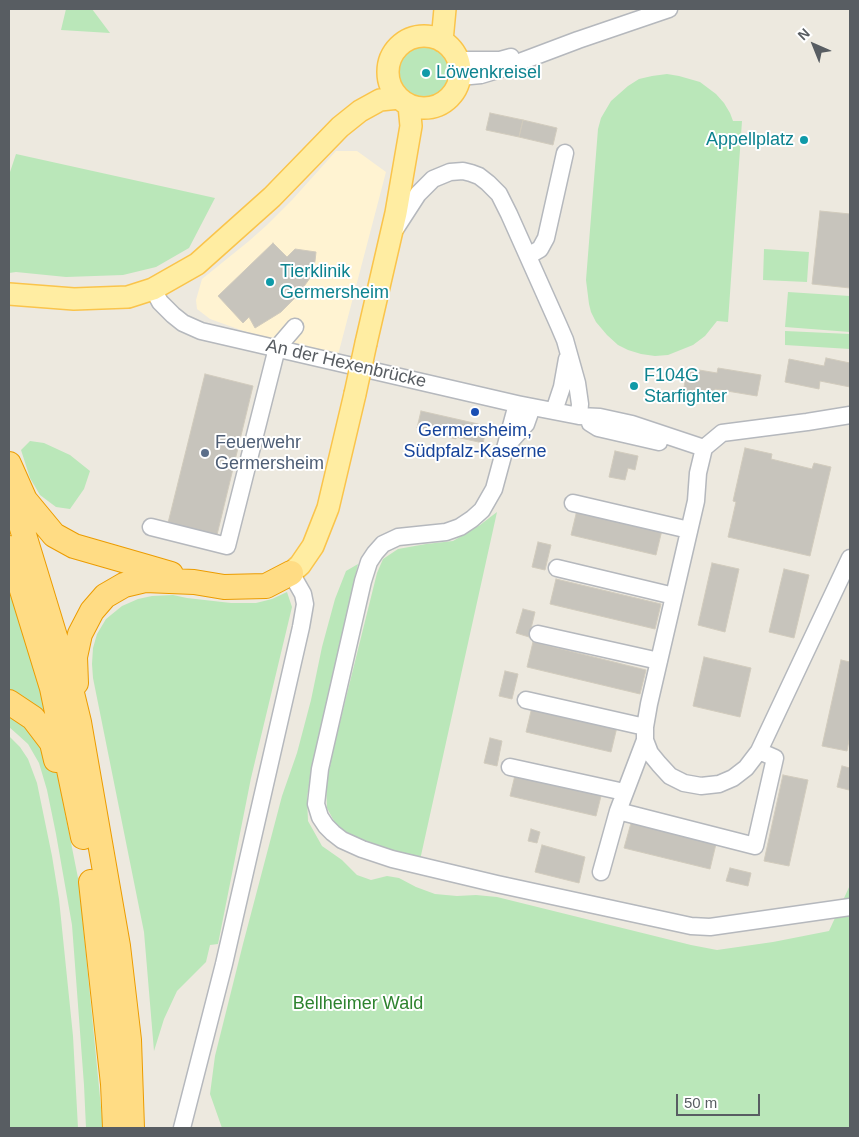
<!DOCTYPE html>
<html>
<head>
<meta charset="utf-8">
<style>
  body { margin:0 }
  #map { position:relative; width:859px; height:1137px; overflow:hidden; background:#ede9df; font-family:Arial,sans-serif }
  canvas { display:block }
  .frame { position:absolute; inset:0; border:10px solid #585d62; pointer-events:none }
  .north { position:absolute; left:789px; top:20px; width:50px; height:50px; -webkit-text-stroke:4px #fff; paint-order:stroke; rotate:316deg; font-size:14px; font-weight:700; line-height:20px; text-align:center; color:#585d62 }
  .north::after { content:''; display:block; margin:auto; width:18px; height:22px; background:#585d62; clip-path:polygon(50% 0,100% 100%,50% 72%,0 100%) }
  .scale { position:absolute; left:676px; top:1094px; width:84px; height:22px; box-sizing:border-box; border:2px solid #585d62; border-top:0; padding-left:6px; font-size:15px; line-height:18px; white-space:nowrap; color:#585d62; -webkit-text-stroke:4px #fff; paint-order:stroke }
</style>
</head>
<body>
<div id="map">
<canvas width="859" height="1137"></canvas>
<div class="frame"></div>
<div class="north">N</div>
<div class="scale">50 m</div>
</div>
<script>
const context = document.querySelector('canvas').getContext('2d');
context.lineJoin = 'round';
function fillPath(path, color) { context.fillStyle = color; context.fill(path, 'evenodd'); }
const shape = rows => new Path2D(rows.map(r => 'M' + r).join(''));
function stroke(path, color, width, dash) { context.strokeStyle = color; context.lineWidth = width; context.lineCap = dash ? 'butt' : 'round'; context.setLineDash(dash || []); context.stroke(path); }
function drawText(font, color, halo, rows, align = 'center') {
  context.font = font + ' Arial,sans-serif'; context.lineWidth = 4; context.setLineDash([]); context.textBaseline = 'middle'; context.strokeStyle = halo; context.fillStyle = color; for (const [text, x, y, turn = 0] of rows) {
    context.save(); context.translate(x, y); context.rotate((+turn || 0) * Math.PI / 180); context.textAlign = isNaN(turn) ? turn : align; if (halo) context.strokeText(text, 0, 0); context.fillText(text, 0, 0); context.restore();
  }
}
fillPath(shape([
  [336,151,357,151,386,172,338,355,266,339,210,319,197,309,196,300,202,279,249,241,267,225,292,200]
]), '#fff3d2');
fillPath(shape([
  [66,9,92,9,110,33,61,30],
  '396 73a28 28 0 1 1 56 0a28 28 0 1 1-56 0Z',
  [667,74,679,76,700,82,716,94,724,103,730,113,733,121,742,121,728,322,717,321,705,336,693,345,668,355,655,356,641,354,628,350,618,345,607,335,596,322,591,312,589,304,586,280,598,129,601,118,611,101,628,86,639,79,652,76],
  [16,154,215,198,189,248,156,267,123,275,66,277,16,272,9,273,9,175],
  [764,249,809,252,807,282,763,280],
  [788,292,850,296,850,332,785,327],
  [785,331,850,334,850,349,785,345],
  [30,441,44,443,70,455,90,471,84,489,70,509,56,507,40,495,30,478,21,450],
  [497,512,420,860,371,847,349,836,335,823,327,808,326,785,335,742,377,573,383,559,398,549,426,544,453,541,480,525],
  [358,564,328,700,312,765,307,798,308,821,322,846,342,860,357,875,371,880,387,876,399,878,416,887,435,894,457,896,476,895,497,897,691,945,717,950,773,942,829,931,850,885,850,1128,222,1128,210,1094,215,1056,243,944,282,796,297,753,311,700,322,647,335,599,346,571],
  [9,582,10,583,50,727,9,697],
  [287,592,292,607,251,778,218,944,210,945,206,962,177,991,164,1019,154,1051,144,932,93,678,92,664,93,648,97,634,106,619,122,606,138,599,152,596,173,595,187,598,231,603,256,603,272,599],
  [9,707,53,757,60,787,79,883,103,1128,86,1128,84,1085,72,925,56,834,47,790,39,763,28,744,17,734,9,727],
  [9,736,20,747,28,759,37,783,52,856,59,899,73,1036,78,1128,9,1128]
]), '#bae7b9');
const building = shape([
  [490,113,523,120,519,137,486,130,490,113],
  [523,120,557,128,553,145,519,137,523,120],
  [820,211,850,214,850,288,812,284,820,211],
  [273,243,287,257,295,249,316,252,315,261,310,278,297,296,281,312,255,328,249,317,243,323,218,296,273,243],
  [826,358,850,363,850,387,820,381,819,389,785,382,789,359,824,366,826,358],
  [687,368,717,373,718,368,761,375,757,396,715,389,713,399,683,394,687,368],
  [205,374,253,386,216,539,167,527,205,374],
  [421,411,487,426,483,443,456,437,456,439,444,436,445,434,417,428,421,411],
  [745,448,772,454,771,459,812,469,814,463,831,467,810,556,728,537,736,502,733,501,745,448],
  [615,451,638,456,635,470,628,468,625,480,609,477,615,451],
  [577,510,662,530,656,555,571,535,577,510],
  [538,542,551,545,545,570,532,567,538,542],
  [712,563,739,569,725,632,698,625,712,563],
  [784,569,809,575,794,638,769,632,784,569],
  [556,579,661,604,655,629,550,604,556,579],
  [523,609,535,612,529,637,516,633,523,609],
  [533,642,646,670,640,694,527,667,533,642],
  [704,657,751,668,740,717,693,706,704,657],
  [841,660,850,662,850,735,847,751,822,746,841,660],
  [505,671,518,674,512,699,499,696,505,671],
  [532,707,617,727,611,752,526,732,532,707],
  [490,738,502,741,497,766,484,763,490,738],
  [842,766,850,768,850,785,849,790,837,787,842,766],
  [516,771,602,792,596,816,510,796,516,771],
  [783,775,808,780,789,866,764,861,783,775],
  [631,823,716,844,710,869,624,848,631,823],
  [531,829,540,832,537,843,528,841,531,829],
  [542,845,585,857,579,883,535,872,542,845],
  [730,868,751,873,748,886,726,881,730,868]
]);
fillPath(building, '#c7c4bc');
stroke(building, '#d1cbbd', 1);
const minor = shape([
  [458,60,500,60,511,57],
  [460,77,481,75,501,69,578,40,669,9],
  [396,228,418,194,433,179,450,172,463,171,471,173,479,176,488,183,499,194,509,214,559,326,565,340,577,383,580,404,579,416],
  [528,256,540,249,546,238,565,153],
  [153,289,160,302,173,315,183,323,201,331,517,404,579,416,600,417,632,424,704,448],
  [517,404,494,489,482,510,472,519,460,527,446,532,398,537,383,544,375,553,369,562,363,581,320,769,316,804,320,817,326,826,333,833,342,840,362,849,392,859,497,884,691,926,710,927,850,907],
  [554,411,562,387,567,359],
  [850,415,807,422,722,433,704,448,698,473,696,501,649,704,645,727,645,740,650,753,659,764,670,776,684,783,701,786,719,784,733,778,746,768,759,751,850,558],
  [590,423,598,428,659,442],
  [510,442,526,424,532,407],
  [573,503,689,530],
  [151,527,227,546,277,348,295,327],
  [557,568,674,596],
  [538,634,659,661],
  [526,700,645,727],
  [510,767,624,792],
  [618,811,755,846,775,758,759,751],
  [601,872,618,811,645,740],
  [182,1128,224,964,301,627,305,604,303,594,291,573]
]);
const major = shape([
  '388 72a36 36 0 1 1 72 0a36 36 0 1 1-72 0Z',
  [442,41,445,9],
  [9,294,74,299,128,297,153,289,197,264,272,197,340,127,360,111,380,100,399,98],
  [366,343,396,213,411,126,409,105],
  [291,573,300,565,313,546,328,508,355,394]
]);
const highway = shape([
  [9,464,25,500,54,535,74,546,147,567,171,574],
  [9,491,18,515,71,689,79,722,118,946,129,1040,132,1128],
  [9,548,52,688,83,837],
  [76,683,75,657,80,634,92,611,105,596,124,585,145,580,194,582,224,587,266,586,291,573],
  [9,702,33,718,52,743,56,760],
  [91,882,113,1084,115,1128]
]);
stroke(minor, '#b5b8bd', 19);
stroke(major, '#fac44b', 24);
stroke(highway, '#ec9c00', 26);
stroke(minor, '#fff', 16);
stroke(major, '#ffeda2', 21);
stroke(highway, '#ffdc84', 24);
const majorBridge = shape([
  [355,394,366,343]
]);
stroke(majorBridge, '#fac44b', 24, []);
stroke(majorBridge, '#ffeda2', 21);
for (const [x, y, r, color] of [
  [426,73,5,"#0f9aa8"],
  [804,140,5,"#0f9aa8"],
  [270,282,5,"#0f9aa8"],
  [634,386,5,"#0f9aa8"],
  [475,412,5,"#1a4fb4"],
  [205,453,5,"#5c6f8a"]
]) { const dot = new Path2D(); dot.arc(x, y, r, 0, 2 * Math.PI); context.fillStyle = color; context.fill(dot); stroke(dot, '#fff', 2); }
drawText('18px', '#0d838f', '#fff', [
  ["Löwenkreisel",436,73],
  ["Appellplatz",794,140,"right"],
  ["Tierklinik",280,272],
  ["Germersheim",280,293],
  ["F104G",644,376],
  ["Starfighter",644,397]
], 'left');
drawText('18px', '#585d62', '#fff', [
  ["An der Hexenbrücke",346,364,13]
]);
drawText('18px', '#164399', '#fff', [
  ["Germersheim,",475,431],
  ["Südpfalz-Kaserne",475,452]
]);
drawText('18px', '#4e5e75', '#fff', [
  ["Feuerwehr",215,443],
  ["Germersheim",215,464]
], 'left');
drawText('18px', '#2e832f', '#fff', [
  ["Bellheimer Wald",358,1004]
]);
</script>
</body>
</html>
